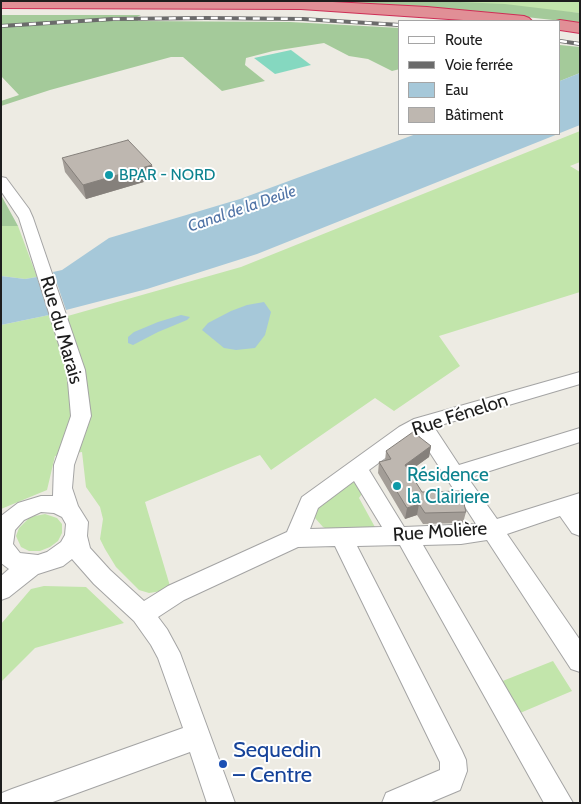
<!DOCTYPE html>
<html>
<head>
<meta charset="utf-8">
<style>
  body { margin:0 }
  #map { position:relative; width:581px; height:804px; overflow:hidden; background:#edebe3; font-family:Cabin,sans-serif }
  canvas { display:block }
  .frame { position:absolute; inset:0; border:2px solid #1d1d1d; pointer-events:none }
  .legend { position:absolute; left:398px; top:20px; width:162px; height:115px; box-sizing:border-box; background:#fff; border:1px solid #a5a5a5; margin:0; padding:6px 9px; list-style:none; font-size:15px; color:#1d1d1d }
  .legend li { display:flex; align-items:center; gap:10px; height:25px }
  .legend b { width:25px; border:1px solid #a5a5a5 }
</style>
</head>
<body>
<div id="map">
<canvas width="581" height="804"></canvas>
<div class="frame"></div>
<ul class="legend">
<li><b style="height:6px;background:#fff"></b>Route</li>
<li><b style="height:6px;background:#6b6b6b"></b>Voie ferrée</li>
<li><b style="height:14px;background:#a6c8d9"></b>Eau</li>
<li><b style="height:14px;background:#beb7b0"></b>Bâtiment</li>
</ul>
</div>
<script>
const context = document.querySelector('canvas').getContext('2d');
context.lineJoin = 'round';
function fillPath(path, color) { context.fillStyle = color; context.fill(path, 'evenodd'); }
const shape = rows => new Path2D(rows.map(r => 'M' + r).join(''));
function stroke(path, color, width, dash) { context.strokeStyle = color; context.lineWidth = width; context.lineCap = dash ? 'butt' : 'round'; context.setLineDash(dash || []); context.stroke(path); }
function drawText(font, color, halo, rows, align = 'center') {
  context.font = font + ' Cabin,sans-serif'; context.lineWidth = 4; context.setLineDash([]); context.textBaseline = 'middle'; context.strokeStyle = halo; context.fillStyle = color; for (const [text, x, y, turn = 0] of rows) {
    context.save(); context.translate(x, y); context.rotate((+turn || 0) * Math.PI / 180); context.textAlign = isNaN(turn) ? turn : align; if (halo) context.strokeText(text, 0, 0); context.fillText(text, 0, 0); context.restore();
  }
}
fillPath(shape([
  [437,1,580,1,580,13],
  [580,131,580,162,570,166,580,172,580,292,439,336,460,366,394,411,375,398,271,470,260,455,145,502,170,586,162,591,149,593,139,590,116,567,105,549,100,539,103,519,100,507,86,487,82,452,55,456,47,490,1,509,1,325,49,315,50,321,241,267],
  [1,226,18,226,37,277,25,279,1,276],
  [353,481,357,481,366,488,359,498,376,529,329,530,323,527,315,518,316,507],
  [45,514,57,518,62,524,62,533,58,541,50,547,40,551,29,551,21,547,16,536,19,528,30,517],
  [44,586,86,587,124,623,35,648,1,682,1,624,31,589],
  [553,661,572,691,513,716,495,684]
]), '#c2e5ab');
fillPath(shape([
  [311,1,437,1,505,4,580,13,580,23,472,11],
  [1,15,141,15,137,17,138,21,290,22,400,28,400,69,392,71,368,59,349,56,324,43,273,51,246,58,245,65,265,81,222,91,183,57,171,57,50,90,1,106,1,101,19,95,1,76],
  [560,45,580,47,580,73,560,81],
  [1,195,18,226,1,226]
]), '#a4ca9a');
fillPath(shape([
  [291,50,311,65,275,74,254,58]
]), '#85d8c0');
fillPath(shape([
  [580,73,580,125,560,133,560,81],
  [416,134,558,134,257,254,147,289,66,310,53,272,62,270,109,238,240,199],
  [1,276,25,279,37,277,49,315,1,325],
  [264,302,271,312,265,335,255,348,236,350,224,348,202,330,208,323,231,311,247,305],
  [181,315,190,317,187,320,158,332,133,345,128,343,128,337,134,332,158,322]
]), '#a6c8d9');
const minor = shape([
  [1,177,6,178,29,209,33,218,85,370,91,416,74,465,72,488,78,506,88,522,87,536,90,548,110,570,144,601,168,586,287,532,302,497,399,427,414,419,580,372,580,384,434,427,459,465,580,428,580,442,468,478,497,519,580,493,580,536,572,533,560,516,507,534,580,640,580,672,571,669,487,540,461,544,423,545,573,803,544,803,400,545,357,546,462,751,466,760,467,771,460,790,429,803,382,803,386,793,440,770,440,762,335,546,298,547,184,600,158,617,167,629,180,653,235,803,207,803,190,752,50,803,1,803,2,793,12,789,183,728,158,658,151,645,134,621,94,584,72,559,63,566,38,574,9,597,1,600,1,576,9,569,1,563,1,516,18,503,41,496,53,496,54,465,71,416,67,370,19,218,1,191,1,177],
  [418,434,476,524,404,527,369,470,418,434],
  [354,481,382,527,310,529,318,508,354,481],
  [41,512,54,513,62,517,66,524,65,535,61,542,47,552,38,555,20,553,13,544,15,530,24,520,41,512]
]);
const highway = shape([
  [1,1,314,1,427,7,524,16,529,18,532,21,478,21,301,9,1,8,1,1],
  [560,20,580,23,580,33,560,30,560,21,556,21,560,20]
]);
stroke(minor, '#a4a4a4', 2);
stroke(highway, '#ce2e56', 2);
fillPath(minor, '#fff');
fillPath(highway, '#e18f96');
const rail = shape([
  [1,26,113,19,206,18,303,19,400,25],
  [560,41,580,44]
]);
stroke(rail, '#6b6b6b', 4);
stroke(rail, '#fff', 2.5, [7]);
fillPath(shape([
  [62,158,152,165,154,179,86,199,65,172],
  [431,446,429,457,409,471,422,492,466,512,463,523,423,524,417,515,405,519,378,473,379,462,385,461,386,451]
]), '#a39d97');
fillPath(shape([
  [152,165,154,179,86,199,83,185],
  [431,446,429,457,403,476,405,465],
  [419,504,417,515,405,519,407,508]
]), '#85807b');
const building = shape([
  [128,140,152,165,83,185,62,158,128,140],
  [413,432,431,446,405,465,422,492,461,491,466,512,425,513,419,504,407,508,379,462,391,459,386,451,413,432]
]);
fillPath(building, '#beb7b0');
stroke(building, '#85807b', 1);
for (const [x, y, r, color] of [
  [109,175,5,"#0f9aa8"],
  [397,486,5,"#0f9aa8"],
  [223,764,5,"#1a4fb4"]
]) { const dot = new Path2D(); dot.arc(x, y, r, 0, 2 * Math.PI); context.fillStyle = color; context.fill(dot); stroke(dot, '#fff', 2); }
drawText('16px', '#0d838f', '#fff', [
  ["BPAR - NORD",119,175]
], 'left');
drawText('italic 16px', '#4f73a6', '#fff', [
  ["Canal de la Deûle",242,209,-19]
]);
drawText('19px', '#1d1d1d', '#fff', [
  ["Rue du Marais",61,330,74],
  ["Rue Fénelon",460,415,-18],
  ["Rue Molière",440,532,-4]
]);
drawText('19px', '#0d838f', '#fff', [
  ["Résidence",407,475],
  ["la Clairiere",407,497]
], 'left');
drawText('22px', '#164399', '#fff', [
  ["Sequedin",233,751],
  ["– Centre",233,776]
], 'left');
</script>
</body>
</html>
